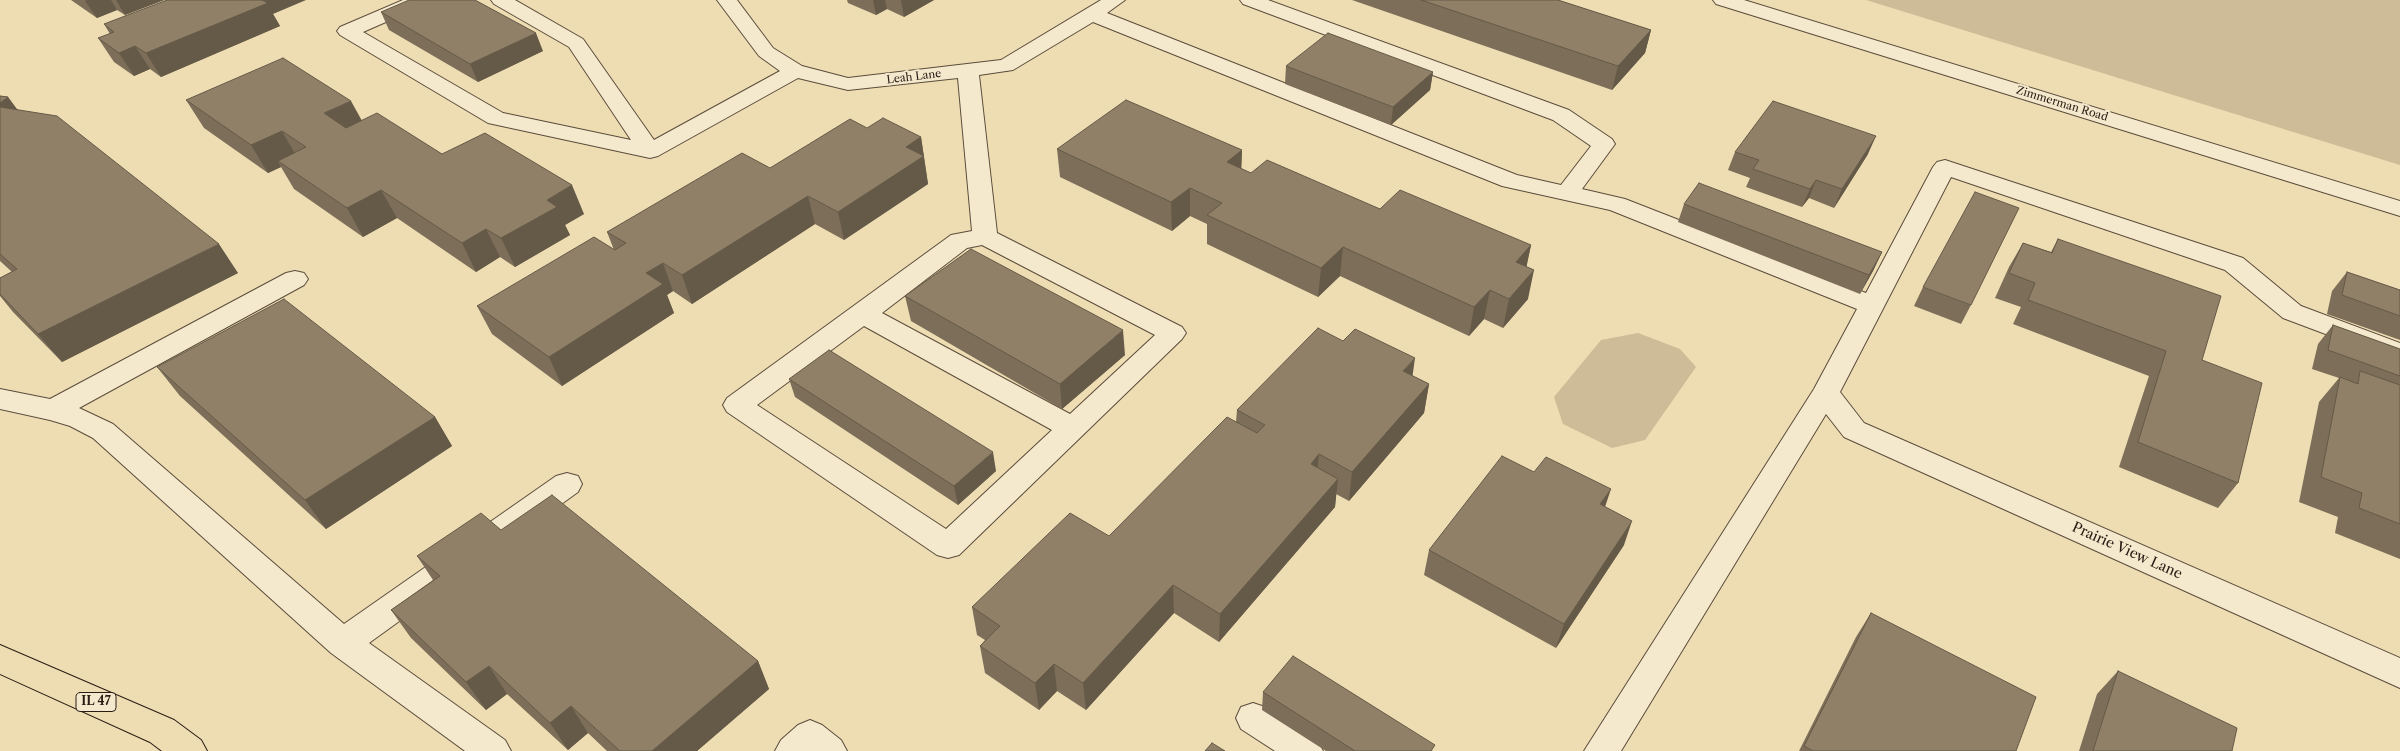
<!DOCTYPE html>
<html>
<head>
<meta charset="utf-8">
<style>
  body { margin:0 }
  canvas { display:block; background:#eeddb2 }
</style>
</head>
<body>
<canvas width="2400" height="751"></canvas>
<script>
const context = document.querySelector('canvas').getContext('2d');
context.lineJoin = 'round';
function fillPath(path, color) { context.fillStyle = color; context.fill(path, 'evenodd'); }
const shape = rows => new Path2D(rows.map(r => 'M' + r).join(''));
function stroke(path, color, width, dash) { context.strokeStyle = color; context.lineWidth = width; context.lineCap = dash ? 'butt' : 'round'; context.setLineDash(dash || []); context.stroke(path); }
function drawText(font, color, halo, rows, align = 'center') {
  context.font = font + ' "Libre Caslon Text",serif'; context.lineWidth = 4; context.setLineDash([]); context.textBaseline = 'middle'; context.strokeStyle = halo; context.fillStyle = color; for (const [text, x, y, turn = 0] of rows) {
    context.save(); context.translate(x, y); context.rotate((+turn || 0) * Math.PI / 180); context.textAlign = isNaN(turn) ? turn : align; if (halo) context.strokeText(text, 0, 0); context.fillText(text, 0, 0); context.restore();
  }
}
fillPath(shape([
  [1866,0,2400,0,2400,165],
  [1638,333,1680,349,1696,367,1645,440,1612,448,1563,424,1554,397,1601,340]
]), '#cdbc97');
const minor = shape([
  [403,0,430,0,427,4,363,32,503,113,631,140,569,47,494,4,491,0,515,0,583,39,654,140,780,71,759,56,717,0,737,0,773,48,802,66,848,78,1001,60,1101,0,1125,0,1107,13,1517,175,1561,185,1591,146,1553,120,1243,4,1240,0,1268,0,1569,110,1612,139,1615,144,1582,189,1625,199,1866,293,1933,167,1937,162,1945,160,2243,258,2301,306,2400,343,2400,362,2283,318,2225,270,1951,177,1840,392,1864,423,2400,658,2400,688,1844,437,1826,414,1621,751,1584,751,1814,389,1857,309,1610,210,1502,186,1093,22,1013,70,979,75,997,233,1182,327,1186,333,1182,339,959,555,948,558,937,555,727,412,723,405,727,398,951,235,972,231,958,78,848,90,798,78,658,156,650,158,488,123,340,35,337,31,340,27,403,0],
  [982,245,1155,335,1070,414,882,313,967,248,982,245],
  [864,326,1052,430,946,529,757,405,864,326],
  [1713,0,1744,0,2400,201,2400,216,1716,4,1713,0],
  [295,271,304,273,308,279,304,285,79,408,113,424,344,624,556,476,567,473,578,476,582,484,578,492,369,643,505,740,511,751,465,751,331,653,93,438,70,426,50,420,0,409,0,389,50,399,286,273,295,271],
  [1253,703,1265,707,1317,740,1323,751,1275,751,1241,729,1236,718,1241,707,1253,703],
  [810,720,822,725,841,740,847,751,775,751,781,740,798,725,810,720]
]);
const major = shape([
  [0,645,174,720,201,740,207,751,162,751,150,742,0,674,0,645]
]);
stroke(minor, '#5b4c3c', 2);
stroke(major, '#2a1c15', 2);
fillPath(minor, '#f4e9cd');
fillPath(major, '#eeddb2');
fillPath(shape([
  [71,0,164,0,125,15,117,10,97,18],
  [847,0,934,0,904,17,887,9,876,15,848,3],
  [1352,0,1558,0,1651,30,1645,53,1612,90],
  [381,12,543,51,478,82,389,30],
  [273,14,280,26,161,77,150,69,134,76,114,62,98,38,110,34,104,24],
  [1286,66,1433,72,1430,90,1391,125,1285,84],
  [0,96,8,97,17,109,238,273,62,362,13,312,0,296,0,278,12,272,0,261],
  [186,100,362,120,584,214,565,225,570,235,515,267,500,257,476,272,397,218,363,237,294,189,281,167,268,173,204,128],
  [867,128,921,137,928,184,844,240,815,224,692,304,673,291,667,295,674,313,562,386,492,334,477,306,614,250,607,232,770,168],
  [1057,149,1242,150,1241,169,1251,173,1380,209,1531,245,1526,267,1528,299,1503,328,1484,319,1469,336,1340,276,1318,297,1207,244,1207,224,1190,216,1172,231,1060,177],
  [1735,152,1868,154,1834,208,1809,198,1802,207,1746,187,1750,178,1728,170],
  [1684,204,1882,252,1873,271,1860,294,1678,222],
  [2058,239,2202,360,2238,483,2218,508,2119,467,2149,376,2013,324,2021,307,1995,298,2009,267,2023,243,2051,252],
  [2347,272,2400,290,2400,340,2327,314,2332,291],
  [1923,287,1971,305,1961,324,1914,306],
  [905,296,1125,355,1062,409,911,321],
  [2333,325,2400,349,2400,559,2335,533,2338,517,2299,502,2319,402,2339,378,2312,369,2318,344],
  [157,367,435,417,452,446,326,529,180,396],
  [1413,376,1429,384,1424,413,1349,501,1336,494,1335,507,1219,642,1174,613,1086,710,1057,691,1039,710,985,673,980,646,985,640,977,635,972,607,1109,536,1236,422,1237,410],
  [789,379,996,471,958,505,795,397],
  [1534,472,1605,507,1624,545,1556,648,1424,575,1429,550],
  [501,530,758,661,769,689,697,751,607,751,588,733,568,750,507,694,486,710,411,638,391,610,433,580,417,556],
  [1871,613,2016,751,1799,751,1856,637],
  [2118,671,2232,751,2079,751,2097,694],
  [1263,692,1433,751,1326,751,1262,710]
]), '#7c6e59');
fillPath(shape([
  [87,0,111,0,117,10,97,18,85,1],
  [116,0,164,0,125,15],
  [256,0,306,0,273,14,280,26,161,77,146,53],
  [873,0,885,0,887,9,876,15],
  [901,0,934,0,904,17],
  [1651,30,1645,53,1612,90,1618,66],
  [536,33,543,51,478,82,470,64],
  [135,46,150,69,134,76,119,53],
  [1433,72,1430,90,1391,125,1393,107],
  [8,97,28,125,0,113,0,103],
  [351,101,366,128,340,141,324,113],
  [282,131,298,159,278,161,281,167,268,173,251,145],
  [1876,136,1868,154,1834,208,1842,189],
  [921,137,928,184,844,240,838,212,906,147],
  [1242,150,1241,178,1227,162],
  [1816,180,1809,198,1802,207,1810,189],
  [572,185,584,214,565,225,570,235,515,267,501,238,547,200],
  [1190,188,1190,216,1172,231,1171,202],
  [381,190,397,218,363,237,347,208],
  [808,196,815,224,692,304,682,275],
  [486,229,500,257,476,272,462,243],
  [219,244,238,273,62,362,38,334],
  [1531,245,1525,274,1516,262],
  [1343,247,1340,276,1318,297,1321,268],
  [1882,252,1873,271,1860,294,1869,275],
  [663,263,673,291,667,295,674,313,562,386,549,357,646,273],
  [1534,270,1528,299,1503,328,1509,299],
  [1490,290,1484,319,1469,336,1474,307],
  [1123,330,1125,355,1062,409,1060,384],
  [1415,358,1411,387,1403,371],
  [1429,384,1424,413,1349,501,1352,472],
  [435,417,452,446,326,529,305,500],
  [993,452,996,471,958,505,954,486],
  [1319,454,1316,483,1311,464],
  [1338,479,1335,507,1219,642,1220,614],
  [1611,489,1603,513,1600,504],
  [1632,521,1624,545,1556,648,1564,624],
  [1173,585,1174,613,1086,710,1083,683],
  [758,661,769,689,697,751,652,751],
  [1054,664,1057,691,1039,710,1035,683],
  [489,666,507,694,486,710,466,682],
  [571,706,588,733,568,750,550,723]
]), '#655a48');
const building = shape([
  [167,0,262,0,268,3,146,53,135,46,119,53,98,38,114,32,104,24,167,0],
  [409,0,475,0,536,33,470,64,381,12,409,0],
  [1421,0,1558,0,1651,30,1618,66,1421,0],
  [1328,33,1433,72,1393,107,1286,66,1328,33],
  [283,58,351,101,324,113,346,128,377,113,442,154,485,133,572,185,547,200,557,207,501,238,486,229,462,243,381,190,347,208,278,161,306,147,282,131,251,145,186,100,283,58],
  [0,96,8,97,0,103,0,96],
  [1126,100,1242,150,1227,162,1251,173,1267,160,1380,209,1400,190,1531,245,1516,262,1534,270,1509,299,1490,290,1474,307,1343,247,1321,268,1207,215,1222,203,1190,188,1171,202,1057,149,1126,100],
  [1773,101,1876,136,1842,189,1816,180,1810,189,1753,169,1759,160,1735,152,1773,101],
  [0,107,57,116,219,244,38,334,0,294,0,278,17,269,0,254,0,107],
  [883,118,921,137,906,147,924,156,838,212,808,196,682,275,663,263,646,273,663,284,549,357,477,306,594,237,615,250,626,243,607,232,742,153,770,168,850,119,867,128,883,118],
  [1699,183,1882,252,1869,275,1684,204,1699,183],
  [1975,192,2019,208,1971,305,1923,287,1975,192],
  [2058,239,2221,296,2202,360,2262,383,2238,483,2138,442,2166,351,2028,300,2035,283,2009,273,2023,243,2052,253,2058,239],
  [971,249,1123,330,1060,384,905,296,971,249],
  [2347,272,2400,290,2400,316,2342,295,2347,272],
  [284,299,435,417,305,500,157,367,284,299],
  [2333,325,2400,349,2400,376,2328,350,2333,325],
  [1318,328,1343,341,1355,329,1415,358,1403,371,1429,384,1352,472,1319,454,1311,464,1338,479,1220,614,1173,585,1083,683,1054,664,1035,683,980,646,1000,626,972,607,1070,513,1109,536,1227,417,1257,433,1265,425,1237,410,1318,328],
  [829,350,993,452,954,486,789,379,829,350],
  [2360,371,2400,385,2400,524,2359,508,2362,493,2321,477,2340,377,2358,384,2360,371],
  [1502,456,1534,472,1546,457,1611,489,1600,504,1632,521,1564,624,1429,550,1502,456],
  [552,495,758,661,652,751,620,751,571,706,550,723,489,666,466,682,391,610,440,576,417,556,481,513,501,530,552,495],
  [1871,613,2036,697,2016,751,1813,751,1804,746,1871,613],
  [1293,656,1435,745,1431,751,1355,751,1263,692,1293,656],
  [2118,671,2237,728,2232,751,2093,751,2118,671],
  [1212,743,1225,751,1205,751,1212,743]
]);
fillPath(building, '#908067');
stroke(building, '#655a48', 1);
drawText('11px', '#2a1c15', '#f4e9cd', [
  ["Leah Lane",914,77,-7],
  ["Zimmerman Road",2062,104,17]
]);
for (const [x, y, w] of [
  [96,702,40]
]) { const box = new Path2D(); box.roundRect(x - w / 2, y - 9.5, w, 19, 4); context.fillStyle = '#f4e9cd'; context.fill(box); stroke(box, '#2a1c15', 1); }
drawText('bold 12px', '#2a1c15', null, [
  ["IL 47",96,702]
]);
drawText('14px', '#2a1c15', '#f4e9cd', [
  ["Prairie View Lane",2127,551,24]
]);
</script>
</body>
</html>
